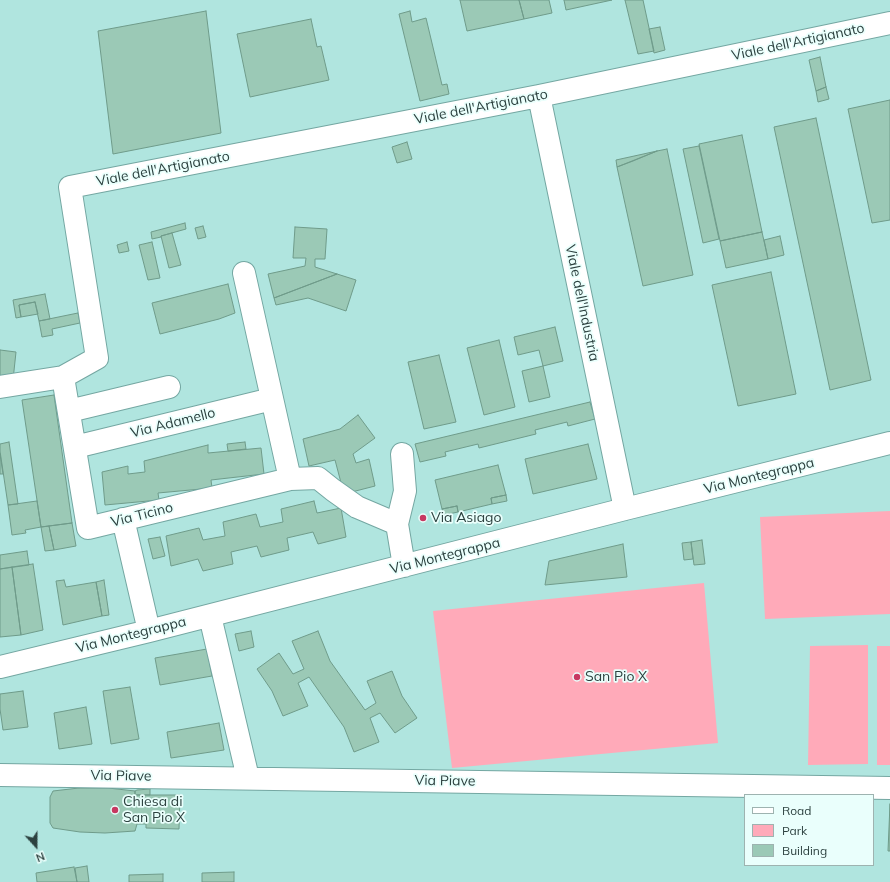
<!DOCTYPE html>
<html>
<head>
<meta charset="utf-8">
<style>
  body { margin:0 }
  #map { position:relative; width:890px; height:882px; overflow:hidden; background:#b0e5df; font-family:Mulish,sans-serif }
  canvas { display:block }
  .legend { position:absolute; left:744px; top:794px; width:130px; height:72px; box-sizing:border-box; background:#eafffc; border:1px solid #9eb3b0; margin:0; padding:5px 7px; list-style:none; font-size:12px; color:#2c413f }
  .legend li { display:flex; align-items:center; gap:8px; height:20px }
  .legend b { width:20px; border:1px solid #9eb3b0 }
  .north { position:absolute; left:16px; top:826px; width:40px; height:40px; -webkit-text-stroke:3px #eafffc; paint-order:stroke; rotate:159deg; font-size:11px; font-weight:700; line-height:16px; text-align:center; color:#2c413f }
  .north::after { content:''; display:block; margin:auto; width:14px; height:18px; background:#2c413f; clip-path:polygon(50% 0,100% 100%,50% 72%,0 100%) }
</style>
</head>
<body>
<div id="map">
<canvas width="890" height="882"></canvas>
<ul class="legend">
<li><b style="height:5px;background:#fff"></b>Road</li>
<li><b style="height:11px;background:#ffaab9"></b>Park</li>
<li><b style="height:11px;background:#9bc9b6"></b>Building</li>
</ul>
<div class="north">N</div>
</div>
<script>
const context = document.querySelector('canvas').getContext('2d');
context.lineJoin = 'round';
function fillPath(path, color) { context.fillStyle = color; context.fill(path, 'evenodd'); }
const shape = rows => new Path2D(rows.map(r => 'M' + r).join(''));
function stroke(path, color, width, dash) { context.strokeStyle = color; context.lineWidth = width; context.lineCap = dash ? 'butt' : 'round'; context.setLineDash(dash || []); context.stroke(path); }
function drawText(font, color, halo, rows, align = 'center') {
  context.font = font + ' Mulish,sans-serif'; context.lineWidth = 3.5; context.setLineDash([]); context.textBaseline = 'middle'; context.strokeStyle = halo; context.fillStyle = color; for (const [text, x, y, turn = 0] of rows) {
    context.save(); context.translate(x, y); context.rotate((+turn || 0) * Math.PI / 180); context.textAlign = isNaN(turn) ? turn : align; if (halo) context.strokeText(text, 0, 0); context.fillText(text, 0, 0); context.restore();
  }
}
fillPath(shape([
  [890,511,890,614,765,619,760,517],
  [704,583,718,743,452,768,433,611],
  [868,645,868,764,808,765,810,646],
  [877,646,890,646,890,765,877,765]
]), '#ffaab9');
const building = shape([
  [460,0,519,0,524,19,467,31,460,0],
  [519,0,549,0,552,13,524,19,519,0],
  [564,0,612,0,566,10,564,0],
  [625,0,643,0,654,51,638,54,625,0],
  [206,11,221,133,113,154,98,31,206,11],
  [410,11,412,22,426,18,442,85,447,84,449,94,420,101,399,14,410,11],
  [311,19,317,47,321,46,329,80,250,97,237,34,311,19],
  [660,27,665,50,654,53,649,29,660,27],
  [820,57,826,87,816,91,809,60,820,57],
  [826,87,829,99,818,102,816,91,826,87],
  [890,100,890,220,872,223,848,109,890,100],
  [816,118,871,380,830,390,774,127,816,118],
  [742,135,762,232,720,241,699,144,742,135],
  [407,142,412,159,397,163,392,147,407,142],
  [699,146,719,239,703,243,683,149,699,146],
  [667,149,693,275,643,286,617,167,657,151,667,149],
  [657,151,633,161,617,167,616,160,657,151],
  [185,223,186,229,161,236,161,237,152,239,151,232,185,223],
  [203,226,206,237,198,239,195,228,203,226],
  [295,227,327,229,325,259,315,259,315,267,337,274,274,298,268,274,305,266,306,258,293,258,295,227],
  [762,232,768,259,726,268,720,241,762,232],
  [172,233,181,265,169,268,161,236,172,233],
  [780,236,784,255,768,259,764,240,780,236],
  [127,242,129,251,119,253,117,245,127,242],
  [152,242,160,278,148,280,139,245,152,242],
  [771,272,796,394,738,406,712,285,771,272],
  [337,274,356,280,346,311,308,298,276,305,274,298,337,274],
  [228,284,235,313,219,319,160,334,152,303,228,284],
  [45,294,50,319,39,321,35,302,19,305,21,317,16,318,13,300,45,294],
  [35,302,38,314,21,317,19,305,35,302],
  [78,313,80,323,52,329,53,335,42,337,39,321,78,313],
  [555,327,563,361,543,366,539,350,518,355,514,337,555,327],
  [499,340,515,407,484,415,467,348,499,340],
  [0,350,16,352,13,380,0,380,0,350],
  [439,355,456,422,424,429,408,362,439,355],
  [543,366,550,397,529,402,522,371,543,366],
  [54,395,72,523,41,527,22,400,54,395],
  [590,402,595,419,568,426,567,422,535,430,536,434,479,448,478,444,445,452,446,456,420,462,415,444,590,402],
  [358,415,375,438,353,454,356,463,369,459,375,486,344,494,335,460,309,466,303,439,340,429,358,415],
  [9,442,18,504,8,505,0,451,0,444,9,442],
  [245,442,246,449,228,451,227,444,245,442],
  [588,444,597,479,533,494,525,459,588,444],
  [208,445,208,453,261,448,264,474,211,480,212,488,158,493,159,500,105,505,102,472,128,466,128,474,145,472,144,461,208,445],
  [0,454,3,474,0,474,0,454],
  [498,465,506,495,491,498,492,504,458,512,457,506,442,509,435,480,498,465],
  [506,495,507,501,492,504,491,498,506,495],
  [37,501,41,527,25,530,26,533,12,535,8,505,37,501],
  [314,501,317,513,341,508,346,537,318,544,313,532,287,538,289,550,261,557,257,546,231,552,233,564,203,571,198,559,171,566,166,536,199,528,203,540,225,536,223,522,256,514,260,527,283,522,281,509,314,501],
  [457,506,458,512,444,515,442,509,457,506],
  [72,523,76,546,54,550,49,526,72,523],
  [49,526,54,550,45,551,41,527,49,526],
  [160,537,165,556,153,559,148,539,160,537],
  [702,540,705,564,694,565,691,542,702,540],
  [691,542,693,559,684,560,682,543,691,542],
  [623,544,627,577,545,585,549,561,623,544],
  [27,551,29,565,0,569,0,555,27,551],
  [33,564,43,630,21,635,12,567,33,564],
  [12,567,21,635,0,637,0,569,12,567],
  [64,580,66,587,96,582,102,616,63,625,56,581,64,580],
  [104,580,109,615,102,616,96,582,104,580],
  [251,631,254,647,239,651,235,634,251,631],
  [318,631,330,661,365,710,376,703,367,681,392,671,402,696,417,718,395,733,380,713,370,718,379,742,354,752,344,727,309,677,298,683,308,706,283,716,272,691,257,669,279,653,293,674,304,669,292,641,318,631],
  [207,649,212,676,160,685,155,658,207,649],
  [130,687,139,739,111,744,103,691,130,687],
  [23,691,28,727,3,730,0,709,0,694,23,691],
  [86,707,92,744,59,749,54,713,86,707],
  [219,723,224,750,171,758,167,732,219,723],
  [79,788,108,788,135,791,135,795,180,795,179,829,146,828,146,824,137,824,135,831,105,833,80,832,53,828,50,823,50,797,53,791,79,788],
  [150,789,150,795,135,795,135,791,137,790,150,789],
  [890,804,890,851,888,851,890,804],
  [87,866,89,882,77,882,75,868,87,866],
  [74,867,77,882,37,882,36,873,74,867],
  [234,872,234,882,202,882,202,873,234,872],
  [163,874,163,882,129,882,129,875,163,874]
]);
fillPath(building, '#9bc9b6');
stroke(building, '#6f9b8a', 1);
const minor = shape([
  [539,96,625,509],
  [244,273,290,479],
  [63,377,97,358,70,187,539,96,890,23],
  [0,387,63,377,88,528,290,479,318,478,333,490,357,507,397,524],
  [69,411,169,387],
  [75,447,272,399],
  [402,454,405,491,397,524,404,566],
  [123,519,149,631],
  [210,616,248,778],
  [0,667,149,631,625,509,890,443],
  [0,775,890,788]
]);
stroke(minor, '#74a7a2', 24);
stroke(minor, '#fff', 22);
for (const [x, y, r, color] of [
  [423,518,4,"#c73861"],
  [577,677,4,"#c73861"],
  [115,810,4,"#c73861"]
]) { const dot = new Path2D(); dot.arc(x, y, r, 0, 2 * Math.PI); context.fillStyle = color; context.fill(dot); stroke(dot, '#eafffc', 1.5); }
drawText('14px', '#2c413f', '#eafffc', [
  ["Viale dell'Artigianato",798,42,-12],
  ["Viale dell'Artigianato",481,107,-11],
  ["Viale dell'Artigianato",163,169,-11],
  ["Viale dell'Industria",582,303,78],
  ["Via Adamello",173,423,-14],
  ["Via Montegrappa",759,476,-14],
  ["Via Ticino",142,515,-14],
  ["Via Montegrappa",445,556,-14],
  ["Via Montegrappa",131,635,-14],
  ["Via Piave",121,776,1],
  ["Via Piave",445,781,1]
]);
drawText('14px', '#2c413f', '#eafffc', [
  ["Via Asiago",431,518],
  ["San Pio X",585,677],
  ["Chiesa di",123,802],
  ["San Pio X",123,818]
], 'left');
</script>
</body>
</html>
